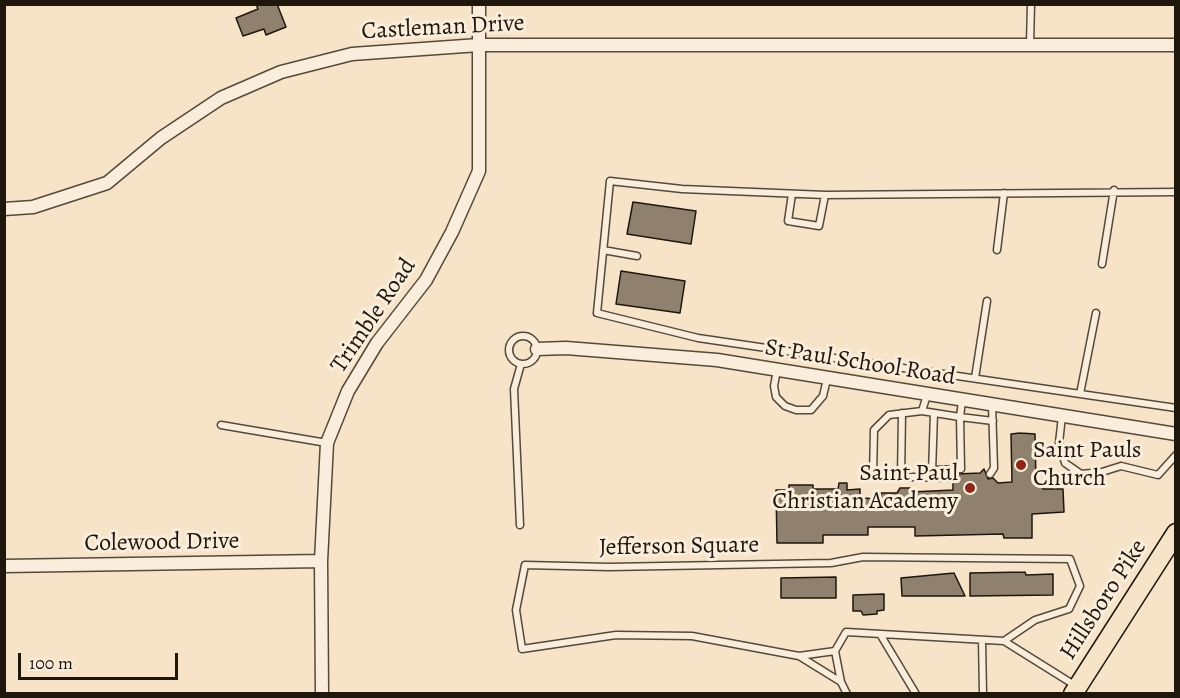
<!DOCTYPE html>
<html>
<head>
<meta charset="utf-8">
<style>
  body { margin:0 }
  #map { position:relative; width:1180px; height:698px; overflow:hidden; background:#f7e3c7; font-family:Alegreya,serif }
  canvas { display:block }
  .frame { position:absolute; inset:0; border:6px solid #1f160c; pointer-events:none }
  .scale { position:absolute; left:18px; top:653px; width:160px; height:27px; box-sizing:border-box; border:3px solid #1f160c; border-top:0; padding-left:8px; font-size:18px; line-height:21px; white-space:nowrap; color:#1f160c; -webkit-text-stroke:4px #faeddb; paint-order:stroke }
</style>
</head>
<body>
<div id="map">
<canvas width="1180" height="698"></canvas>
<div class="frame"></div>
<div class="scale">100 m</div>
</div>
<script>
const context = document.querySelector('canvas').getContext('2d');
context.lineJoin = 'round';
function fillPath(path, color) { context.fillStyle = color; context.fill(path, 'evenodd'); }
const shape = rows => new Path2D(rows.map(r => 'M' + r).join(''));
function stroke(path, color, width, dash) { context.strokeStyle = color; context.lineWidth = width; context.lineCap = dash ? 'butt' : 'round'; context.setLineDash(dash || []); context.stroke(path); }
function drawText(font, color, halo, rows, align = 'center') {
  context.font = font + ' Alegreya,serif'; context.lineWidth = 6; context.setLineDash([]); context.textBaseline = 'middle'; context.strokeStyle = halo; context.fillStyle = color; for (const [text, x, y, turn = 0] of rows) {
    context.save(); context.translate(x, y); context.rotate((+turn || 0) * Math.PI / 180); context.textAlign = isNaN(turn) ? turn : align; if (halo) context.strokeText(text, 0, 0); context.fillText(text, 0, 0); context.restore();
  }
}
const building = shape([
  [256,4,277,4,286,27,266,35,264,29,243,36,236,18,258,9,256,4],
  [633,202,696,211,691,244,627,234,633,202],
  [621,271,685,281,680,313,616,304,621,271],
  [1020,433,1035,434,1036,482,1043,482,1043,489,1063,489,1064,512,1032,514,1032,538,1004,538,1003,534,915,536,915,527,868,527,868,535,823,535,823,543,777,543,776,490,789,490,789,485,813,485,813,489,838,489,839,483,847,483,847,490,860,489,860,498,881,499,881,493,897,493,900,488,910,488,911,492,953,490,953,483,958,479,957,474,980,473,984,469,988,479,993,478,998,483,1012,482,1011,434,1020,433],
  [1025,572,1026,575,1053,574,1053,595,970,596,970,573,1025,572],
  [954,573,965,596,902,596,901,578,954,573],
  [836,577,836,598,781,598,781,578,836,577],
  [884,594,884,610,877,611,877,614,863,615,861,611,853,611,853,595,884,594]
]);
fillPath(building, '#8f816d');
stroke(building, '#1f160c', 1.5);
const service = shape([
  [1030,44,1031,4],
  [1176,192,825,195,682,189,610,181,597,313,698,338,1176,408],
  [792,194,788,221,819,226,825,195],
  [603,250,637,256],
  [997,250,1004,193],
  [1102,264,1114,190],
  '509 350a14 14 0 1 1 28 0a14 14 0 1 1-28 0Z',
  [777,370,774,386,776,397,785,406,796,410,811,410,823,396,827,379],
  [975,378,987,301],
  [1080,394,1096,313],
  [927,395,922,411,889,415,874,430,873,476,953,478],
  [922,411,960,417,962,401],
  [1062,416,1059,443,1065,463,1081,474,1102,472,1121,466,1158,475,1176,455],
  [221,425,327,443],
  [932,470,961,469,960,417,993,421],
  [932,472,934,413],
  [990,474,994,468,992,405],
  [901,478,902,413],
  [520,525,514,389,521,364],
  [880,634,916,694],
  [982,640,983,694],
  [835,651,799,656,692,636,616,635,522,649,516,610,525,565,609,567,831,563,863,557,1070,559,1080,586,1069,609,1035,620,1004,641],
  [799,656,841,682],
  [847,694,841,682,835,651,846,632,1004,641,1076,686]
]);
const minor = shape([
  [4,209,33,207,107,183,161,138,221,98,281,72,352,54,479,45,1176,45],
  [537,349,566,348,717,360,1176,434],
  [4,566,321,561],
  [322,694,321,561,327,443,348,391,377,343,426,280,452,232,479,171,479,4]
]);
const primary = shape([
  [1073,694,1176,533]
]);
stroke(service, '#55493b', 9);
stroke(minor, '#55493b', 15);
stroke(primary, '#1f160c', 21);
stroke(service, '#faeddb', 6);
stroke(minor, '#faeddb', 12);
stroke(primary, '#f7e3c7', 18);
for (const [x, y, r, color] of [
  [1021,465,6,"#8f2418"],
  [970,488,6,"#8f2418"]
]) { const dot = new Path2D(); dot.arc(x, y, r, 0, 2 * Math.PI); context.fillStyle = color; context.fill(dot); stroke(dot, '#faeddb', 2); }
drawText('24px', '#1f160c', '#faeddb', [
  ["Castleman Drive",443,28,-3],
  ["Trimble Road",374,316,-56],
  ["St Paul School Road",860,363,9],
  ["Colewood Drive",162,543,-1],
  ["Jefferson Square",679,547,-1],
  ["Hillsboro Pike",1104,600,-57]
]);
drawText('24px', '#1f160c', '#faeddb', [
  ["Saint Pauls",1033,451],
  ["Church",1033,479],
  ["Saint Paul",958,474,"right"],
  ["Christian Academy",958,502,"right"]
], 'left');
</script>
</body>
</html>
